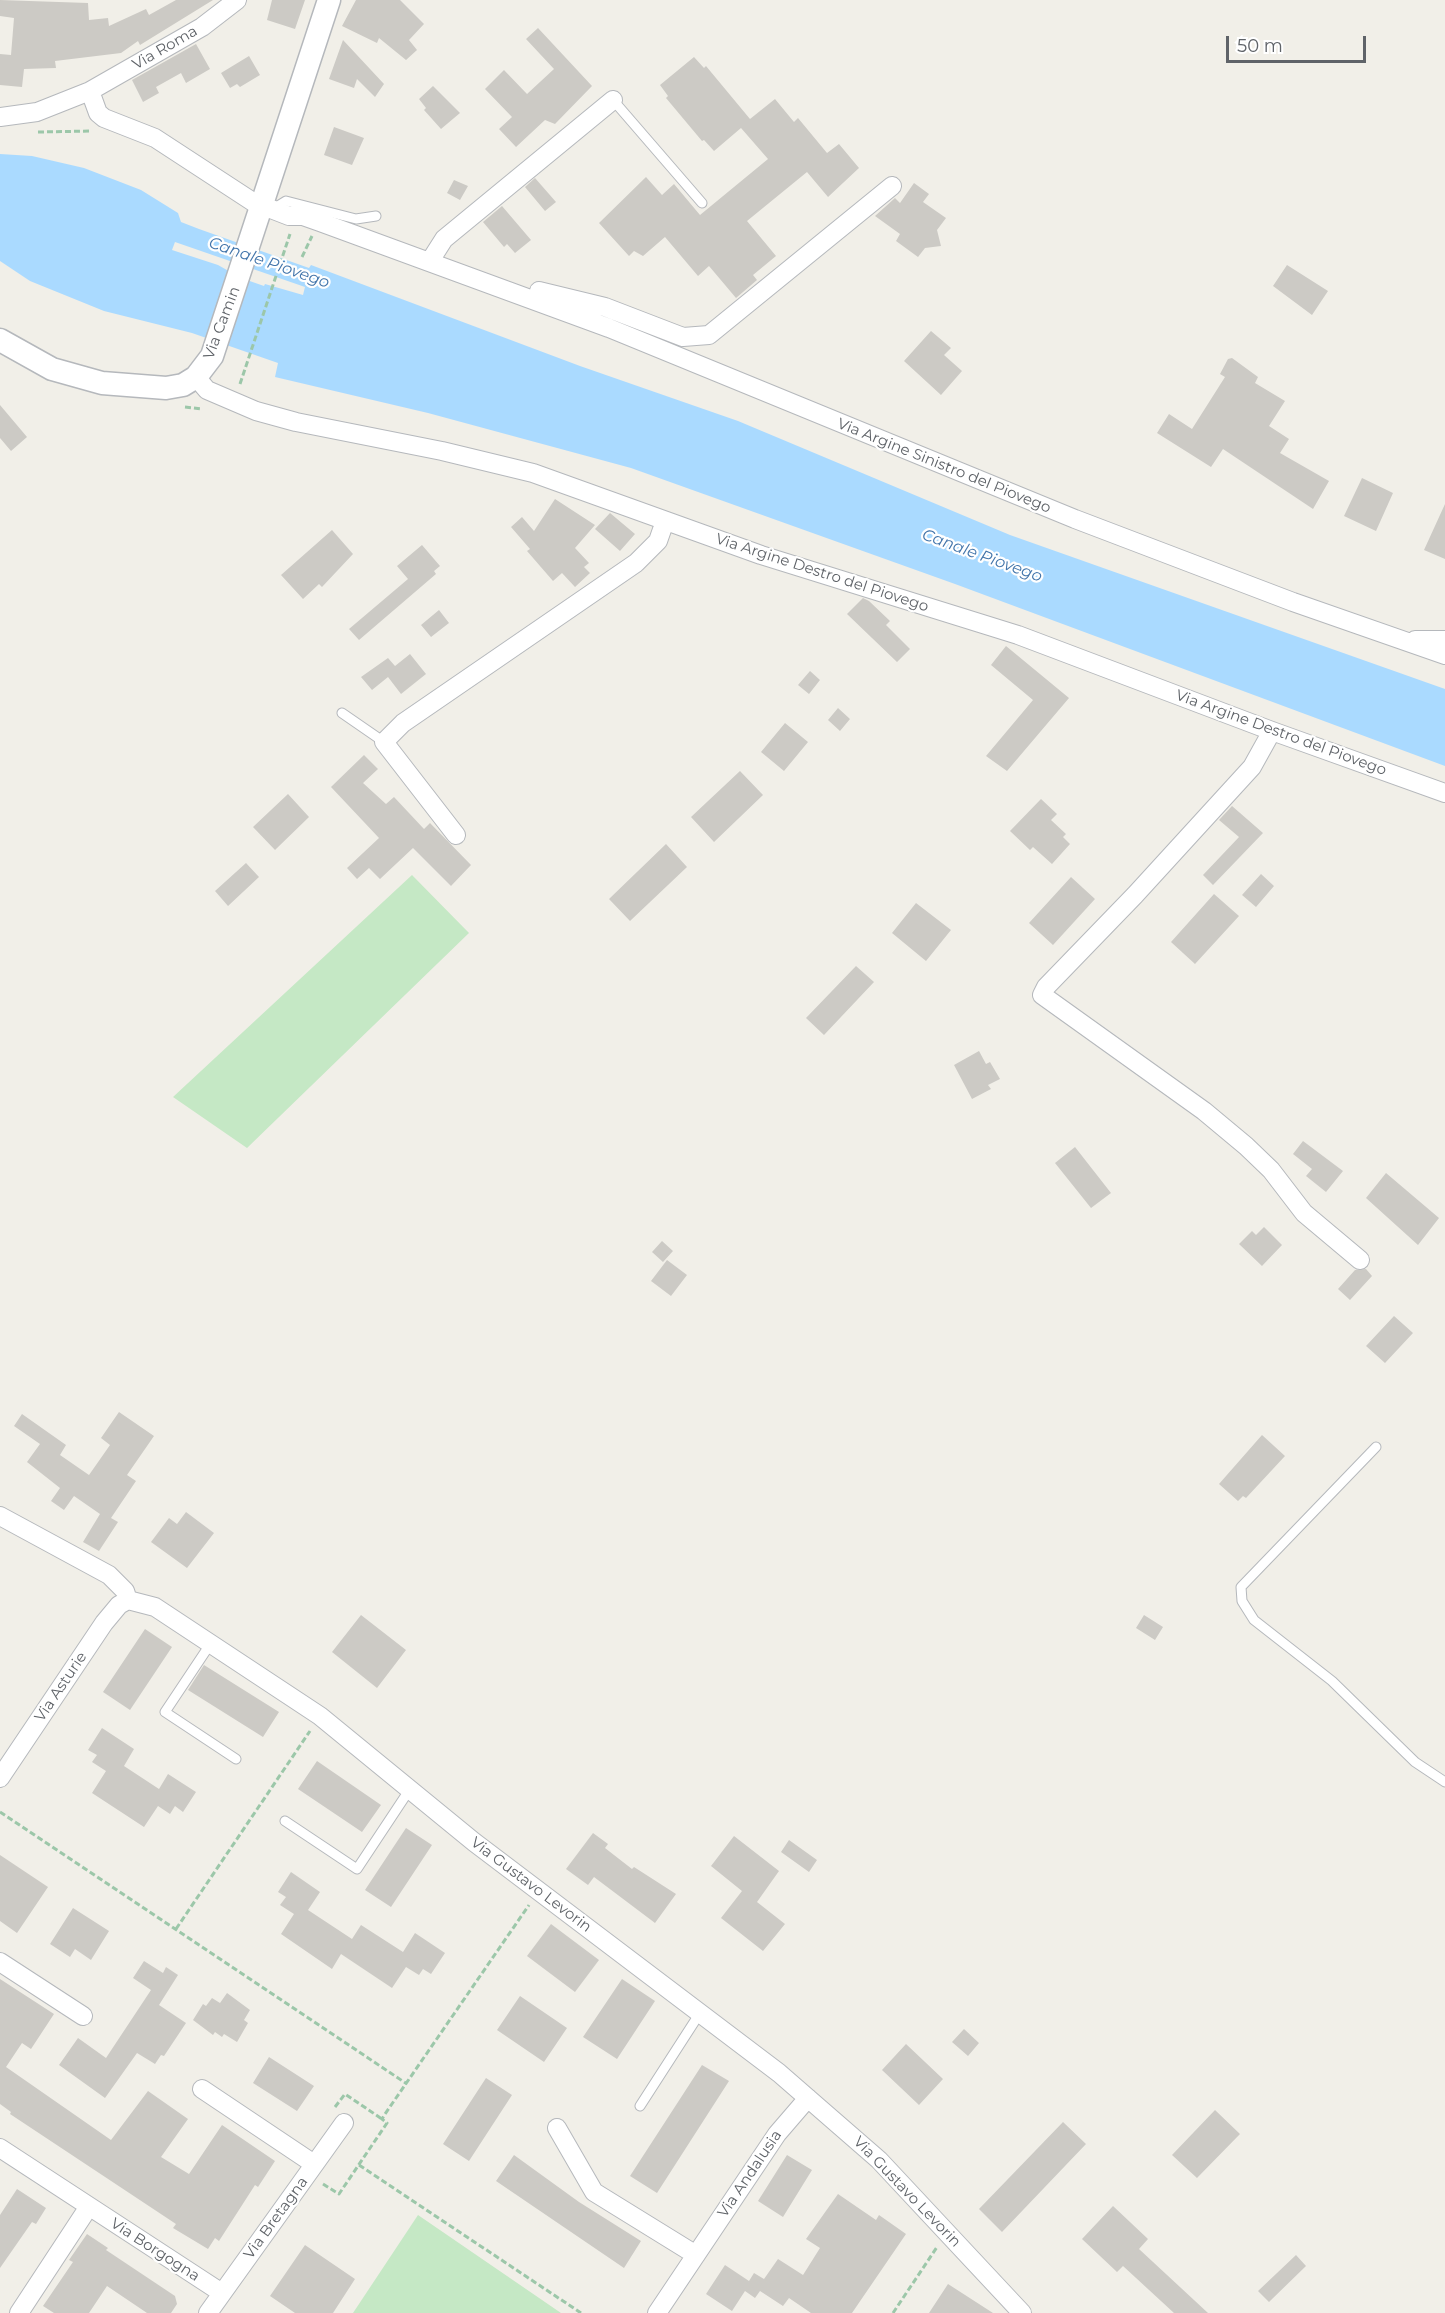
<!DOCTYPE html>
<html>
<head>
<meta charset="utf-8">
<style>
  body { margin:0 }
  #map { position:relative; width:1445px; height:2313px; overflow:hidden; background:#f1efe8; font-family:Montserrat,sans-serif }
  canvas { display:block }
  .scale { position:absolute; left:1226px; top:36px; width:140px; height:27px; box-sizing:border-box; border:3px solid #5f6368; border-top:0; padding-left:8px; font-size:18px; line-height:21px; white-space:nowrap; color:#5f6368; -webkit-text-stroke:4px #fff; paint-order:stroke }
</style>
</head>
<body>
<div id="map">
<canvas width="1445" height="2313"></canvas>
<div class="scale">50 m</div>
</div>
<script>
const context = document.querySelector('canvas').getContext('2d');
context.lineJoin = 'round';
function fillPath(path, color) { context.fillStyle = color; context.fill(path, 'evenodd'); }
const shape = rows => new Path2D(rows.map(r => 'M' + r).join(''));
function stroke(path, color, width, dash) { context.strokeStyle = color; context.lineWidth = width; context.lineCap = dash ? 'butt' : 'round'; context.setLineDash(dash || []); context.stroke(path); }
function drawText(font, color, halo, rows, align = 'center') {
  context.font = font + ' Montserrat,sans-serif'; context.lineWidth = 4.5; context.setLineDash([]); context.textBaseline = 'middle'; context.strokeStyle = halo; context.fillStyle = color; for (const [text, x, y, turn = 0] of rows) {
    context.save(); context.translate(x, y); context.rotate((+turn || 0) * Math.PI / 180); context.textAlign = isNaN(turn) ? turn : align; if (halo) context.strokeText(text, 0, 0); context.fillText(text, 0, 0); context.restore();
  }
}
fillPath(shape([
  [412,875,469,933,247,1148,173,1097],
  [418,2215,561,2313,353,2313]
]), '#c5e8c5');
fillPath(shape([
  [0,154,32,156,84,168,141,190,178,213,181,222,199,229,309,268,311,265,580,366,738,421,1010,535,1445,689,1445,766,955,584,631,468,428,413,275,377,278,363,192,333,104,311,30,281,0,261],
  [175,242,305,287,303,295,265,284,264,286,241,278,218,265,172,250]
]), '#aadaff');
fillPath(shape([
  [0,0,88,3,89,20,108,18,109,26,146,9,149,15,176,0,213,0,140,45,138,41,121,53,55,61,56,68,24,69,22,87,0,85,0,54,11,55,14,18,0,16],
  [272,0,305,0,295,29,267,20],
  [356,0,400,0,424,24,409,40,417,50,406,60,379,38,377,43,342,26],
  [538,28,592,86,555,124,545,120,516,147,499,129,512,117,485,89,504,70,527,94,554,69,526,39],
  [343,40,384,84,375,97,357,79,354,88,329,79],
  [196,44,210,69,186,83,181,73,156,87,159,93,143,102,132,80],
  [249,56,260,75,240,87,237,84,230,88,221,73],
  [694,57,704,68,706,66,750,119,775,99,794,122,798,118,827,153,839,144,859,168,828,197,807,172,747,221,776,256,753,275,757,280,736,298,709,266,698,276,665,237,643,256,634,251,629,256,599,223,646,177,662,195,674,184,700,215,768,159,741,128,714,151,704,140,702,141,666,98,668,96,660,85],
  [433,86,460,113,441,129,424,110,426,108,419,99],
  [334,127,364,138,352,165,324,155],
  [535,178,556,202,545,211,525,187],
  [454,180,468,186,460,200,447,193],
  [914,183,929,194,923,202,946,218,937,230,941,246,925,248,918,257,896,241,900,234,875,216,895,198,900,203],
  [502,206,531,240,515,253,507,244,504,247,483,222],
  [1287,265,1328,291,1312,315,1273,286],
  [931,331,951,348,944,355,962,371,941,395,904,361],
  [1232,358,1258,377,1255,383,1285,401,1269,426,1289,439,1280,453,1329,481,1313,509,1223,449,1211,467,1157,433,1169,414,1192,429,1225,377,1220,374,1228,359],
  [0,405,27,437,11,451,0,438],
  [1362,478,1393,493,1376,531,1344,516],
  [555,499,595,525,575,548,589,563,584,567,590,573,575,587,562,573,553,581,527,551,530,549,511,527,522,517,534,531],
  [1445,504,1445,559,1424,550],
  [610,513,635,534,620,551,595,529],
  [332,530,353,554,322,587,319,584,303,599,281,575],
  [422,545,440,566,434,571,436,574,359,640,349,629,408,579,397,566],
  [863,598,869,601,890,621,886,625,910,649,897,662,847,614],
  [439,610,449,623,431,637,421,625],
  [1006,646,1069,698,1007,771,986,756,1033,700,991,665],
  [410,654,426,674,401,694,388,677,372,690,361,677,388,658,395,666],
  [810,671,820,680,809,694,798,685],
  [838,708,850,719,840,731,828,720],
  [785,723,808,742,784,771,761,752],
  [364,755,378,769,363,783,386,804,394,797,424,829,430,823,471,865,451,886,413,848,380,879,369,868,357,879,347,868,379,838,331,787],
  [740,771,763,795,714,842,691,817],
  [288,794,309,817,275,850,253,827],
  [1041,799,1057,814,1051,820,1066,834,1063,837,1070,844,1052,864,1033,847,1030,850,1010,831],
  [1232,806,1263,833,1213,885,1203,875,1239,837,1219,820],
  [666,844,687,867,630,921,609,899],
  [246,863,259,877,228,906,215,891],
  [1261,874,1274,886,1256,907,1242,895],
  [1071,877,1095,899,1053,945,1029,923],
  [1214,894,1239,916,1195,964,1171,942],
  [916,903,951,930,926,961,892,933],
  [856,966,874,982,824,1035,806,1018],
  [979,1051,986,1064,990,1062,1000,1079,988,1085,991,1089,972,1099,954,1065],
  [1303,1141,1343,1171,1326,1192,1306,1176,1312,1169,1293,1154],
  [1075,1147,1111,1193,1091,1208,1055,1163],
  [1386,1173,1439,1218,1418,1245,1366,1198],
  [1264,1227,1282,1245,1262,1266,1239,1244,1252,1231,1256,1235],
  [662,1241,673,1251,663,1262,652,1252],
  [667,1260,687,1275,671,1296,651,1281],
  [1366,1269,1372,1276,1350,1300,1338,1289,1355,1270],
  [1394,1316,1413,1333,1385,1363,1366,1346],
  [119,1412,154,1436,127,1475,136,1481,111,1518,118,1522,99,1551,83,1542,100,1514,74,1496,64,1510,51,1501,60,1488,27,1462,40,1444,14,1426,22,1414,66,1445,60,1455,89,1475,110,1445,101,1438],
  [1262,1435,1285,1456,1246,1498,1243,1496,1238,1501,1219,1484],
  [186,1512,214,1533,187,1568,151,1542,169,1518,177,1524],
  [361,1615,406,1650,377,1688,332,1652],
  [1144,1615,1163,1627,1155,1640,1136,1628],
  [145,1629,172,1647,130,1710,103,1692],
  [204,1665,279,1712,263,1737,188,1690],
  [102,1728,134,1749,124,1766,159,1789,168,1774,196,1792,183,1812,175,1806,170,1814,158,1806,144,1827,92,1793,106,1771,92,1762,97,1755,88,1750],
  [317,1761,381,1805,362,1832,298,1789],
  [406,1828,432,1845,391,1907,365,1890],
  [593,1833,608,1844,605,1848,632,1869,634,1867,676,1894,655,1923,594,1877,588,1885,566,1869],
  [734,1836,779,1871,757,1902,785,1924,763,1951,721,1918,742,1891,711,1866],
  [789,1840,817,1860,809,1872,781,1852],
  [0,1855,48,1887,17,1933,0,1921],
  [291,1872,320,1892,308,1910,352,1939,361,1925,403,1952,415,1933,445,1953,431,1974,423,1969,419,1975,406,1967,392,1988,341,1954,332,1969,281,1934,294,1914,280,1905,286,1897,278,1892],
  [73,1908,109,1931,91,1960,75,1949,70,1957,50,1944],
  [551,1924,599,1960,575,1992,527,1956],
  [144,1961,163,1973,166,1967,178,1975,159,2005,186,2023,164,2056,161,2055,155,2064,137,2053,105,2098,59,2065,78,2038,106,2058,151,1990,133,1978],
  [0,1979,54,2014,31,2049,22,2043,6,2067,111,2140,148,2091,188,2119,161,2157,189,2174,222,2125,275,2161,258,2187,255,2185,219,2241,215,2238,208,2249,173,2228,176,2224,10,2114,11,2112,0,2104],
  [622,1979,655,2001,617,2059,583,2037],
  [227,1993,250,2010,244,2020,248,2023,237,2042,224,2034,222,2037,215,2032,213,2035,193,2020,203,2004,206,2006,212,1998,220,2003],
  [520,1996,567,2028,544,2062,497,2030],
  [964,2029,979,2043,968,2056,952,2042],
  [906,2044,943,2079,919,2105,882,2070],
  [269,2057,314,2086,297,2111,253,2083],
  [702,2065,729,2081,657,2193,630,2176],
  [486,2078,512,2095,469,2161,443,2144],
  [1215,2110,1240,2134,1197,2178,1172,2155],
  [1063,2122,1086,2144,1002,2232,979,2209],
  [514,2155,579,2202,641,2241,624,2268,496,2181],
  [787,2155,812,2170,783,2217,758,2201],
  [17,2189,46,2208,36,2224,32,2222,0,2268,0,2215],
  [838,2194,876,2220,879,2215,906,2234,852,2313,811,2313,789,2298,783,2306,760,2291,755,2298,745,2291,732,2311,706,2294,725,2265,749,2281,754,2273,764,2279,778,2259,803,2275,820,2248,806,2239],
  [1113,2206,1148,2239,1139,2249,1208,2313,1174,2313,1123,2266,1117,2272,1082,2239],
  [87,2234,108,2248,106,2250,175,2296,177,2304,171,2313,147,2313,107,2286,89,2313,54,2313,43,2306,73,2262,69,2260],
  [305,2245,355,2279,333,2313,295,2313,270,2296],
  [1296,2255,1306,2266,1269,2302,1258,2291],
  [948,2284,993,2313,929,2313]
]), '#cccac5');
const service = shape([
  [613,100,702,203],
  [273,209,286,201,356,219,376,216],
  [342,713,384,742],
  [1376,1447,1241,1587,1242,1601,1254,1620,1332,1681,1415,1762,1445,1782],
  [211,1643,165,1712,236,1759],
  [285,1821,357,1869,410,1789],
  [640,2106,700,2013]
]);
const minor = shape([
  [90,91,98,113,104,118,155,138,253,202,289,216,303,216,320,222,609,328,1075,519,1293,602,1445,655],
  [0,117,37,112,90,91,202,27,237,0],
  [430,261,444,239,613,100],
  [539,291,605,307,683,337,709,335,892,186],
  [196,377,207,390,256,411,296,422,442,451,533,473,761,555,1018,635,1272,731,1445,793],
  [1415,640,1445,640],
  [1272,731,1252,767,1135,895,1046,987,1042,995,1204,1111,1246,1146,1271,1170,1304,1213,1360,1260],
  [456,835,384,742,403,723,636,563,658,541,665,521],
  [0,1516,109,1575,125,1591,128,1600],
  [128,1600,155,1607,320,1716,474,1842,779,2073,879,2160,1022,2313],
  [0,1778,104,1623,119,1605,128,1600],
  [0,1962,83,2016],
  [202,2089,314,2164],
  [557,2128,594,2192,696,2255],
  [0,2148,222,2293],
  [19,2313,88,2208],
  [208,2313,344,2123],
  [657,2313,777,2134,808,2098]
]);
const tertiary = shape([
  [0,340,52,369,102,383,166,388,183,385,196,377,212,356,329,0]
]);
stroke(service, '#b5b8bc', 11);
stroke(minor, '#b5b8bc', 20);
stroke(tertiary, '#b5b8bc', 25);
stroke(shape([
  [38,132,91,131],
  [302,257,312,236],
  [240,384,290,234],
  [185,407,202,409],
  [0,1812,407,2084],
  [176,1929,310,1731],
  [335,2107,345,2094,382,2119],
  [359,2165,581,2313],
  [323,2184,339,2194,387,2123,382,2119,385,2114,529,1905],
  [893,2313,937,2247]
]), '#9cc7a9', 3, [6, 3]);
stroke(service, '#fff', 9);
stroke(minor, '#fff', 18);
stroke(tertiary, '#fff', 22);
drawText('15px', '#5f6368', '#fff', [
  ["Via Roma",165,48,-30],
  ["Via Camin",222,323,-69],
  ["Via Argine Sinistro del Piovego",944,466,22],
  ["Via Argine Destro del Piovego",822,573,18],
  ["Via Argine Destro del Piovego",1281,733,20],
  ["Via Asturie",61,1687,-56],
  ["Via Gustavo Levorin",531,1885,37],
  ["Via Andalusia",750,2174,-56],
  ["Via Gustavo Levorin",907,2192,46],
  ["Via Bretagna",276,2218,-54],
  ["Via Borgogna",155,2250,33]
]);
drawText('italic 16px', '#4174aa', '#fff', [
  ["Canale Piovego",269,263,19],
  ["Canale Piovego",982,556,20]
]);
</script>
</body>
</html>
